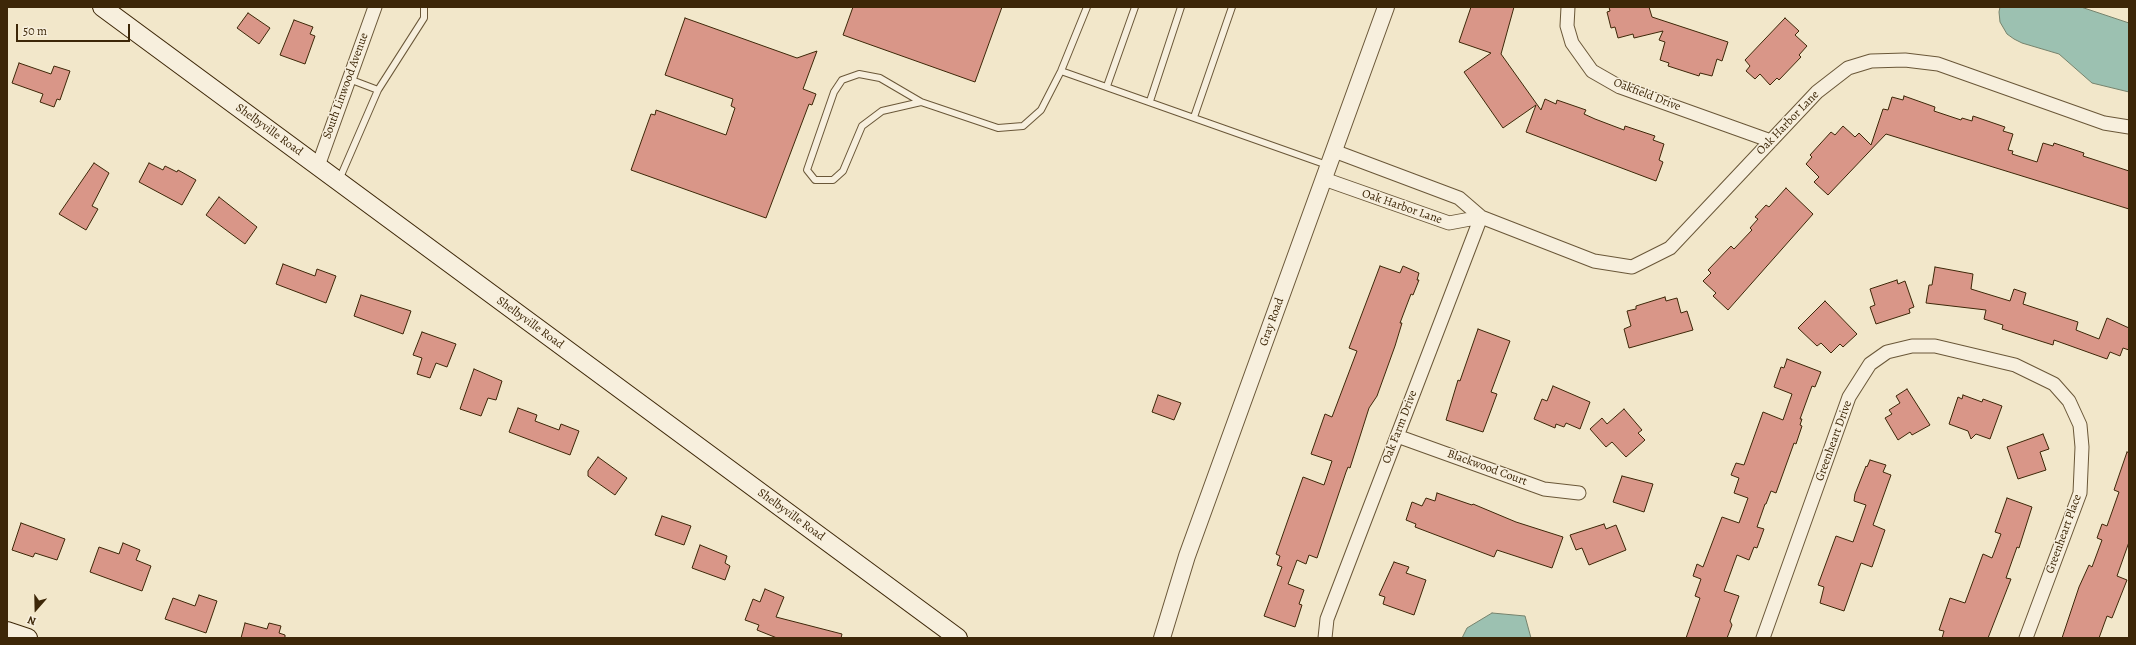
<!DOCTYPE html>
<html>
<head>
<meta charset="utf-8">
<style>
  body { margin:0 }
  #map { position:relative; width:2136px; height:645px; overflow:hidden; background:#f2e7ca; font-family:Alegreya,serif }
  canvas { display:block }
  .frame { position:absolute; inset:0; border:8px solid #3d2708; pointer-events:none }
  .north { position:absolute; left:16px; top:589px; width:40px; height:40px; -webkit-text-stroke:3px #f7efdd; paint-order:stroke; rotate:200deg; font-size:11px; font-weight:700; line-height:16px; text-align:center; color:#3d2708 }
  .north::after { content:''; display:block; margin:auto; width:14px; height:18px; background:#3d2708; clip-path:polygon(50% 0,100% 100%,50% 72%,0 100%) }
  .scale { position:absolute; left:16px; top:24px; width:114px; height:18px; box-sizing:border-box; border:2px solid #3d2708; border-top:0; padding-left:5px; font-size:12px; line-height:14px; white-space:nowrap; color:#3d2708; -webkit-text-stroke:3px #f7efdd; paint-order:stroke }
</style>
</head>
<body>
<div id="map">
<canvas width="2136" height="645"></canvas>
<div class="frame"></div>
<div class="north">N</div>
<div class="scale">50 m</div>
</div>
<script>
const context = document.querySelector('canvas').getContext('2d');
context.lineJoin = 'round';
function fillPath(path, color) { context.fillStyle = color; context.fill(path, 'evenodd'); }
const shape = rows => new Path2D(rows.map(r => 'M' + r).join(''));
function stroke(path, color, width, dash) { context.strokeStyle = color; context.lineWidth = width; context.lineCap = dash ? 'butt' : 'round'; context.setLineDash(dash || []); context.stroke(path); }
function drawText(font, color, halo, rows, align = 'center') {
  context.font = font + ' Alegreya,serif'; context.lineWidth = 3; context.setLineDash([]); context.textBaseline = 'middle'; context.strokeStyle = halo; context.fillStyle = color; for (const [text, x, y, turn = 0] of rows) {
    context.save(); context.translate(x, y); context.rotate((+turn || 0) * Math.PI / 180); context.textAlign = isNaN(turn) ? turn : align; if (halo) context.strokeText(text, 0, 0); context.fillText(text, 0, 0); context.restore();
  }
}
const water = shape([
  [2000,7,2081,7,2129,23,2129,92,2092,83,2059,54,2022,43,2014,39,2007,34,2000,22,1999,12,2000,7],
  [1492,613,1525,616,1531,638,1462,638,1467,628,1492,613]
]);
fillPath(water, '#9cc1b1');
stroke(water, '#76836d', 1);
const building = shape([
  [853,7,1002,7,975,82,843,35,853,7],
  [1471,7,1514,7,1501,54,1541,110,1545,99,1556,104,1557,100,1586,110,1584,114,1595,119,1624,130,1625,126,1655,136,1653,140,1664,144,1659,160,1663,162,1656,181,1526,132,1536,105,1503,128,1464,72,1491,53,1459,42,1471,7],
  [1609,7,1649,7,1652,17,1728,42,1722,61,1717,59,1712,76,1700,73,1699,76,1668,66,1669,63,1660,60,1665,42,1659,40,1663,31,1634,38,1633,34,1618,38,1615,27,1611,28,1607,12,1610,11,1609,7],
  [248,13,270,28,259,44,237,28,248,13],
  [685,18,797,58,817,51,803,89,816,94,812,105,809,104,766,218,631,170,651,114,655,115,656,110,726,135,735,108,731,106,733,99,665,75,685,18],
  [1785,18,1799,31,1795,35,1807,46,1799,55,1801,57,1779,80,1777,78,1770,85,1760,74,1755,79,1746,71,1750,66,1745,60,1785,18],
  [294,20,313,27,310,34,315,36,305,64,280,55,294,20],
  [19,63,51,74,54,66,70,71,60,100,57,99,54,107,40,102,43,94,12,83,19,63],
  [1904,96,1935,107,1934,111,1961,120,1962,118,1972,121,1973,116,2005,127,2003,131,2013,134,2008,150,2013,151,2012,154,2037,162,2043,143,2053,146,2054,143,2084,153,2083,156,2129,171,2129,209,1886,134,1828,195,1814,182,1819,177,1806,164,1812,157,1810,155,1831,132,1835,135,1843,126,1855,137,1859,133,1871,145,1883,109,1888,110,1892,97,1903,100,1904,96],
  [94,163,109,173,92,206,98,209,86,230,59,214,94,163],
  [149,163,163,170,165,166,177,172,178,170,196,180,182,205,139,182,149,163],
  [1786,188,1813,214,1728,310,1713,296,1716,293,1703,281,1711,273,1708,270,1731,246,1734,249,1752,230,1750,228,1758,219,1755,217,1766,205,1769,207,1786,188],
  [219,197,257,227,245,244,206,215,219,197],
  [283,264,315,276,317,269,336,276,326,303,276,284,283,264],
  [1380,266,1400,273,1403,266,1419,273,1417,280,1419,280,1413,295,1411,294,1400,323,1402,323,1395,346,1377,396,1369,408,1350,468,1348,467,1346,472,1317,558,1309,555,1306,564,1297,560,1288,584,1304,590,1299,604,1302,605,1295,627,1264,616,1282,567,1277,565,1280,556,1276,554,1303,477,1324,485,1332,461,1311,454,1325,414,1332,417,1357,351,1349,348,1380,266],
  [1935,267,1973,274,1971,289,2010,301,2014,289,2026,293,2023,304,2078,322,2076,330,2099,339,2107,318,2129,328,2129,350,2123,348,2120,356,2110,352,2107,359,2054,340,2053,345,2002,329,2003,325,1984,319,1986,310,1926,303,1929,285,1932,285,1935,267],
  [1897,280,1898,284,1905,281,1914,307,1909,309,1910,313,1876,324,1870,307,1875,305,1870,289,1897,280],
  [361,295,411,311,403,334,354,316,361,295],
  [1665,297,1666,301,1677,298,1681,313,1687,311,1693,330,1629,348,1624,329,1631,326,1627,311,1636,309,1636,306,1665,297],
  [1825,301,1857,334,1843,347,1840,344,1831,353,1821,343,1817,346,1798,328,1825,301],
  [1478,329,1510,341,1491,392,1497,394,1483,432,1446,420,1458,380,1460,381,1478,329],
  [422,332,456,344,447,367,436,363,430,378,417,374,422,358,413,355,422,332],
  [1787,359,1821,372,1815,387,1812,386,1800,419,1802,419,1800,425,1802,426,1796,444,1794,443,1776,493,1771,491,1766,504,1765,504,1757,527,1764,529,1757,548,1754,547,1749,560,1737,555,1724,591,1739,596,1730,621,1732,625,1727,638,1686,638,1700,598,1695,596,1701,579,1693,576,1697,564,1703,567,1722,517,1739,523,1748,498,1734,493,1739,478,1731,475,1736,463,1744,465,1763,412,1783,420,1792,394,1774,387,1781,367,1784,368,1787,359],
  [474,369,502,381,496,400,488,398,481,416,460,409,474,369],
  [1553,386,1590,402,1580,429,1566,423,1564,427,1556,424,1555,428,1534,419,1542,399,1547,401,1553,386],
  [1907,389,1930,425,1912,435,1910,432,1898,440,1885,418,1892,414,1889,410,1900,403,1896,396,1907,389],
  [1158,395,1181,403,1174,420,1152,412,1158,395],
  [1963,395,1982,402,1983,399,2002,406,1990,439,1976,434,1971,439,1968,431,1949,424,1958,397,1962,399,1963,395],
  [518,408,537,415,535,421,559,430,561,424,579,431,570,455,509,432,518,408],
  [1624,409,1642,430,1638,433,1645,440,1626,457,1612,442,1606,447,1590,429,1602,418,1607,424,1624,409],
  [2043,434,2049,449,2040,452,2046,470,2018,479,2007,447,2043,434],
  [2127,452,2129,453,2129,542,2117,576,2127,580,2112,618,2107,616,2099,638,2062,638,2079,587,2089,565,2092,567,2102,540,2097,538,2102,524,2107,526,2119,492,2114,490,2127,452],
  [598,457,627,478,615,495,588,476,588,471,598,457],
  [1870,460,1886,465,1883,472,1891,475,1873,525,1885,530,1872,567,1861,563,1844,611,1820,603,1824,587,1818,585,1836,536,1853,542,1866,505,1854,501,1855,494,1866,466,1867,467,1870,460],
  [1622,476,1653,484,1644,512,1613,502,1622,476],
  [1437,493,1472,505,1473,504,1516,522,1563,537,1552,568,1497,550,1494,557,1415,527,1416,524,1406,520,1412,502,1422,506,1426,498,1435,501,1437,493],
  [2007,498,2032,507,2019,548,2017,547,2006,578,2011,579,1988,638,1942,638,1944,631,1939,630,1950,598,1965,603,1983,554,1992,558,2001,534,1995,532,2007,498],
  [662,516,691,526,684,545,655,535,662,516],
  [21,523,65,539,57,560,35,553,33,557,12,550,21,523],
  [1604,524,1606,529,1616,525,1626,550,1589,565,1582,548,1576,550,1570,535,1604,524],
  [123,543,140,550,136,560,151,566,142,591,90,572,99,547,119,554,123,543],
  [700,545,727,556,725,563,730,566,725,580,692,568,700,545],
  [1394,562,1409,567,1406,573,1426,580,1414,615,1383,604,1385,597,1379,595,1394,562],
  [765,589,784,597,776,617,842,634,841,638,777,638,757,630,759,625,745,620,753,599,760,602,765,589],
  [199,595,217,601,206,633,165,619,173,598,195,606,199,595],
  [245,623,267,629,269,623,281,626,279,633,285,635,285,638,241,638,245,623]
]);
fillPath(building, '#d99688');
stroke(building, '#3d2708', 1);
const service = shape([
  [1061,71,1327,165],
  [349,79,378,90],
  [1107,86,1135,7],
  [1150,101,1181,7],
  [921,102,880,78,859,74,842,80,834,92,807,170,815,180,833,180,843,171,862,126,882,111,921,102,998,128,1023,126,1041,110,1061,71,1087,7],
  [1194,117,1232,7],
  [339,180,378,90,424,18,424,7]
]);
const minor = shape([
  [1568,7,1567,26,1572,43,1592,71,1620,87,1771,141],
  [318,166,375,7],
  [1324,179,1449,223,1481,217,1459,198,1334,151],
  [1397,436,1544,489,1579,493],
  [1325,638,1327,619,1481,217,1594,261,1632,267,1670,248,1817,92,1848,68,1871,61,1905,60,1938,64,2104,123,2129,127],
  [1763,638,1849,397,1870,364,1887,352,1912,346,1935,346,2015,365,2054,384,2069,401,2080,425,2082,447,2080,493,2026,638]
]);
const tertiary = shape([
  [1162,638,1187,556,1386,7]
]);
const secondary = shape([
  [102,7,958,638],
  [7,631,28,638]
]);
stroke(service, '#6a5738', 8);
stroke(minor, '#6a5738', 15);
stroke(tertiary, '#6a5738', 18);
stroke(secondary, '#3d2708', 20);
stroke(service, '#f7efdd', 6);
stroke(minor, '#f7efdd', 13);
stroke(tertiary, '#f7efdd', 16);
stroke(secondary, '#f7efdd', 18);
drawText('12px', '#3d2708', '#f7efdd', [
  ["South Linwood Avenue",346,86,-70],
  ["Oakfield Drive",1647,95,21],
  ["Oak Harbor Lane",1788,123,-46],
  ["Shelbyville Road",269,130,36],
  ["Oak Harbor Lane",1402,207,19],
  ["Gray Road",1272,322,-70],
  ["Shelbyville Road",530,323,36],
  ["Oak Farm Drive",1400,427,-69],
  ["Greenheart Drive",1834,441,-70],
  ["Blackwood Court",1487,468,20],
  ["Shelbyville Road",791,515,36],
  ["Greenheart Place",2064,534,-70]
]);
</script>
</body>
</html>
